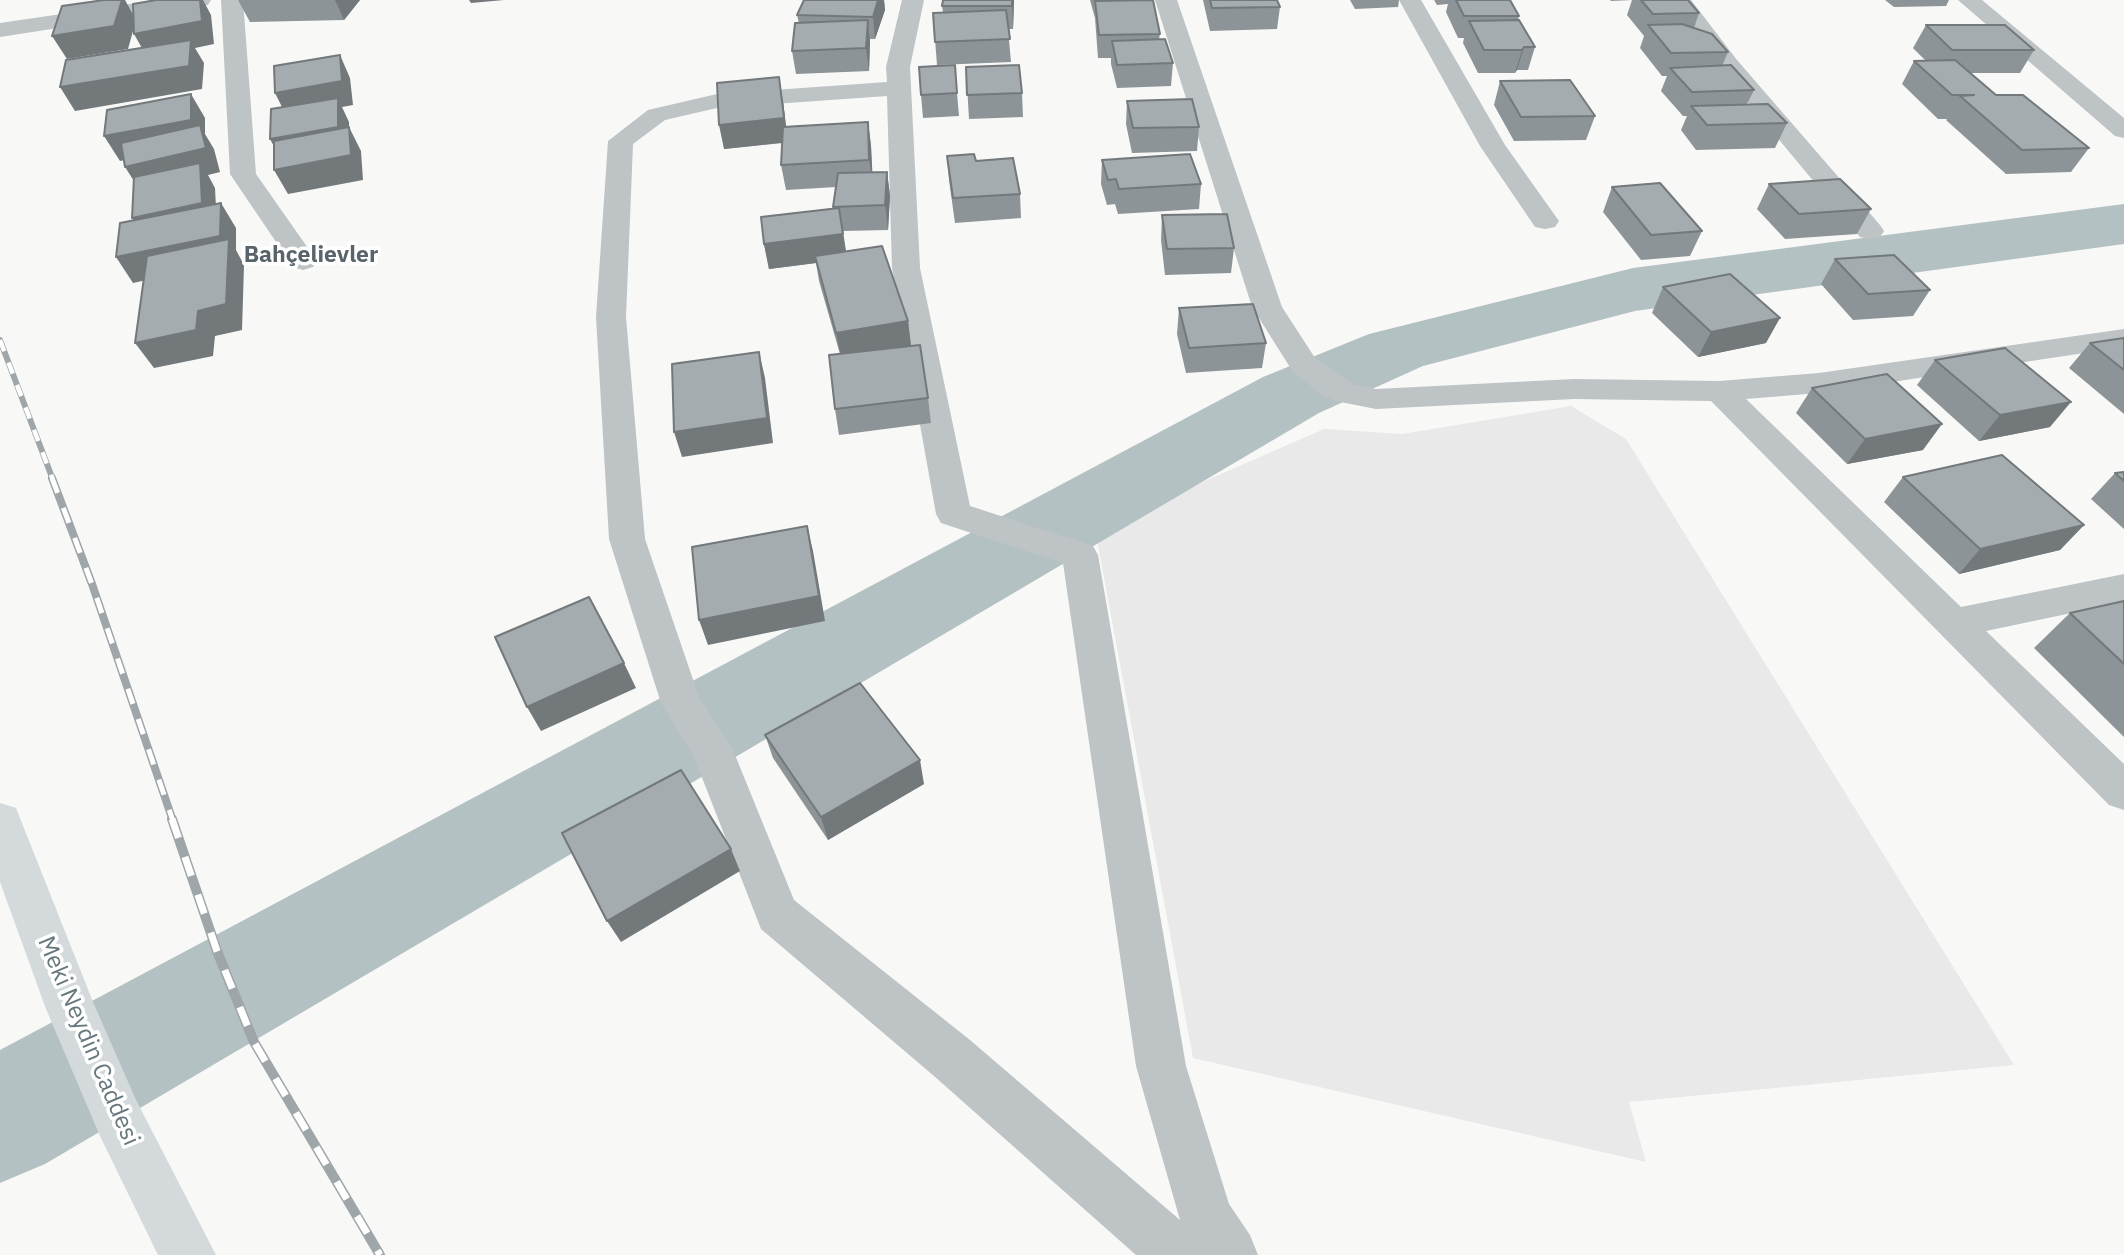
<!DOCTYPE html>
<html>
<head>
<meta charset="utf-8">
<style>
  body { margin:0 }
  canvas { display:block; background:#f8f8f6 }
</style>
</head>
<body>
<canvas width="2124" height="1255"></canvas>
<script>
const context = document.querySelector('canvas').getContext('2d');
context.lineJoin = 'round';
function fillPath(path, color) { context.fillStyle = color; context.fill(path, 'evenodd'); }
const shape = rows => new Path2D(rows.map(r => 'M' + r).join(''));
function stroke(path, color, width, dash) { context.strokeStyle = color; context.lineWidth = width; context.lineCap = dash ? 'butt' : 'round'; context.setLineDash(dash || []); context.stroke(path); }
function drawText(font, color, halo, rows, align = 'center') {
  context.font = font + ' "IBM Plex Sans",sans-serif'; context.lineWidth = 7; context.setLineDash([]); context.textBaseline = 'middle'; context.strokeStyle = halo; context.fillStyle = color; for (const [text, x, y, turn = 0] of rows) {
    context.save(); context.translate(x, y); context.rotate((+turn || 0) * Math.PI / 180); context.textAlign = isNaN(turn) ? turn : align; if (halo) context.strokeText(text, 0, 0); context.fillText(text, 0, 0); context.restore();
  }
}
fillPath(shape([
  [1571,406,1626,439,2014,1065,1629,1102,1646,1162,1193,1058,1095,529,1324,429,1402,434]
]), '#e9e9e9');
fillPath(shape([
  [2124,204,2124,244,1635,311,1423,366,1319,413,45,1164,0,1183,0,1050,1263,377,1369,334,1633,268,2124,204]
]), '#b4c1c3');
fillPath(shape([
  [157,0,211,0,208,5,200,6,0,37,0,23,157,0],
  [221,0,243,0,256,174,317,261,313,267,303,270,293,267,230,174,221,0],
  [902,0,924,0,910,67,920,268,970,506,1093,546,1098,555,1186,1066,1229,1204,1250,1235,1258,1255,1136,1255,934,1076,761,929,694,757,661,703,609,539,596,317,608,141,648,110,717,94,887,82,886,67,902,0],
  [887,96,892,268,936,514,941,523,1063,563,1136,1066,1180,1220,970,1040,794,900,733,750,699,697,645,539,626,317,633,144,665,120,717,108,887,96],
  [1155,0,1177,0,1282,307,1315,358,1354,385,1376,389,1574,379,1719,381,1819,373,2124,329,2124,347,1819,393,1746,399,1961,607,2124,574,2124,602,1986,631,2124,764,2124,810,2109,805,1711,401,1574,399,1376,409,1335,401,1321,394,1293,372,1252,307,1155,0],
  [1399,0,1421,0,1505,145,1559,221,1555,227,1545,229,1535,227,1531,221,1480,146,1399,0],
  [1669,0,1691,0,1737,60,1880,225,1884,231,1880,237,1870,239,1860,237,1721,70,1669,0],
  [1958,0,1982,0,2124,118,2124,138,2115,136,1958,0]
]), '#bec3c5');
fillPath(shape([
  [0,803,16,808,93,1002,136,1100,216,1255,158,1255,100,1136,46,1009,0,882,0,803]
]), '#d4d9db');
const railFar2 = shape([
  [0,340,53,480]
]);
const railFar1 = shape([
  [52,478,92,584,173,821]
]);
const rail = shape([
  [172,819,217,951,254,1042,380,1255]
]);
stroke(railFar2, '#9ea6a9', 6);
stroke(railFar1, '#9ea6a9', 8);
stroke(rail, '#9ea6a9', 10);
stroke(railFar2, '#fff', 4.5, [12]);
stroke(railFar1, '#fff', 5, [16]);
stroke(rail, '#fff', 7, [20]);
fillPath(shape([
  [238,0,360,0,344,20,250,22],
  [804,0,884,0,885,10,875,39,870,39,869,71,796,74,792,51,799,23,797,15],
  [1014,0,1013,29,1008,29,1011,62,937,65,933,13,943,12,942,6],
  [1090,0,1153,0,1160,34,1159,39,1173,63,1171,86,1117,88,1111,64,1111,58,1098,58,1095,18],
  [1203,0,1277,0,1280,7,1277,29,1210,31],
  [1350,0,1399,0,1398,7,1355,9],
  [1434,0,1510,0,1519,16,1518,20,1535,47,1528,70,1517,70,1515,73,1478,73,1463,43,1464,38,1458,38,1446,12,1448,4,1437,5],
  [1610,0,1688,0,1699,13,1694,28,1728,52,1722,66,1754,90,1747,104,1787,123,1775,148,1696,150,1681,130,1687,116,1683,116,1661,91,1667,76,1662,76,1640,48,1644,36,1627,15,1632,0,1611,1],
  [1885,0,1949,0,1946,6,1894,7],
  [1926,25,2034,50,2020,73,1971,73,1996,95,2089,148,2071,172,2006,174,1946,120,1947,119,1938,119,1902,84,1914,61,1926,61,1913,48],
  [966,67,1022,93,1023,117,969,119],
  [1500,81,1595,116,1586,140,1514,141,1494,105],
  [957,93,959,116,923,118,921,95],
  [783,101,786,127,868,122,871,146,872,172,887,172,890,196,888,230,843,231,846,251,908,321,911,346,928,398,931,423,839,435,835,409,840,354,819,281,816,263,769,269,764,244,834,208,836,187,786,190,781,165,783,143,724,149],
  [1127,101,1199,127,1197,151,1132,153,1126,124],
  [947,156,976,161,1020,194,1021,218,955,223,949,180],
  [1102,160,1201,184,1199,209,1118,214,1115,204,1107,205,1101,184],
  [1769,184,1871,209,1857,234,1785,239,1757,209],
  [1612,187,1702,231,1690,256,1641,260,1603,212],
  [1162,215,1234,248,1231,273,1165,275,1161,240],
  [1835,259,1930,290,1913,316,1853,320,1821,284],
  [1663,287,1766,343,1698,357,1652,313],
  [1179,308,1266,343,1262,368,1186,373,1177,334],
  [2124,338,2124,414,2069,368,2090,343],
  [1935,360,2050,427,1979,441,1917,385],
  [1812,388,1923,450,1847,464,1796,413],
  [2124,472,2124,529,2091,499,2115,473],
  [1903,477,2084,525,2060,550,1959,574,1884,502],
  [2124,601,2124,737,2034,648,2070,613],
  [765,735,924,784,828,840,773,758]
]), '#8d9497');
fillPath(shape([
  [122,0,125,0,136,20,128,49,67,59,52,36],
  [200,0,203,0,211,15,214,44,195,48,204,63,202,89,75,111,60,87,147,57,134,34],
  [335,0,360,0,344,20],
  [469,0,504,0,471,3],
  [878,0,884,0,885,10,875,39,873,17],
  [1012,0,1014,0,1013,29,1012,6],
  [868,20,870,43,869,71,866,48],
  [1524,47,1517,70,1515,73,1522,50],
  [340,55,350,78,353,105,342,107,349,122,349,127,361,151,363,180,288,194,274,170,283,163,270,139,287,117,275,93],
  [779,77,783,101,788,142,724,149,719,125],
  [191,94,205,118,205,134,214,149,220,172,208,175,215,188,217,228,149,243,132,218,141,192,125,167,205,144,120,161,104,136],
  [868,122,871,146,873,184,869,160],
  [887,172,890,196,888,230,885,205],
  [221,203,236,228,236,250,244,265,242,330,215,336,213,356,154,368,135,343,198,311,228,262,133,283,116,257],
  [843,234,847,259,815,256,816,263,769,269,764,244],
  [1780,318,1766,343,1698,357,1711,332],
  [908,321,911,346,841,358,836,333],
  [759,352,765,378,773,443,682,457,674,432],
  [2071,402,2050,427,1979,441,2000,415],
  [1942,424,1923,450,1847,464,1865,439],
  [2084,525,2060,550,1959,574,1980,549],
  [807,526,813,551,825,621,708,645,699,620],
  [624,663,636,688,541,731,527,707],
  [920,760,924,784,828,840,821,817],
  [731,849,740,871,621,942,607,921]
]), '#73787b');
const building = shape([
  [104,0,122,0,114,26,52,36,62,6,104,0],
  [156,0,200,0,202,21,134,34,133,4,156,0],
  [804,0,878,0,873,17,797,15,804,0],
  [943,0,1012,0,1012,6,942,6,943,0],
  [1153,0,1160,34,1099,35,1095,1,1153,0],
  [1210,0,1277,0,1280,7,1212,8,1210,0],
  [1456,0,1510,0,1519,16,1464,16,1456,0],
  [1641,0,1688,0,1699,13,1653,14,1641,0],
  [1006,10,1010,39,935,42,933,13,1006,10],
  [868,20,866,48,792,51,795,23,868,20],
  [1519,20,1535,47,1524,47,1522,50,1484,50,1469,21,1519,20],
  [1682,24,1712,34,1728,52,1671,53,1648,25,1682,24],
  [1926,25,2005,25,2034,50,1952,50,1926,25],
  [1165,39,1173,63,1117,65,1112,41,1165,39],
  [191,40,189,66,60,87,66,60,191,40],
  [340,55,342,81,275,93,274,66,340,55],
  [1955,60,1996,95,2023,95,2089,148,2022,150,1960,96,1974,95,1952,95,1914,61,1955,60],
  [955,65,957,93,921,95,919,67,955,65],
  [1019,65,1022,93,967,95,966,67,1019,65],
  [1731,65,1754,90,1692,92,1670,68,1731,65],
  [779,77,784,118,719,125,717,83,779,77],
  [1570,80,1595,116,1521,117,1500,81,1570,80],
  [191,94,191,120,104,136,107,110,191,94],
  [338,98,338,127,270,139,271,109,338,98],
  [1192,99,1199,127,1133,128,1127,101,1192,99],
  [1768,104,1787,123,1707,125,1691,106,1768,104],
  [868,122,869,160,781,165,783,127,868,122],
  [200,125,206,148,125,167,121,143,200,125],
  [349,127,351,155,274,170,274,141,349,127],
  [974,154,976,161,1013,158,1020,194,953,198,947,156,974,154],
  [1190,154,1201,184,1119,189,1116,179,1108,180,1102,160,1190,154],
  [200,163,202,203,132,218,134,177,200,163],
  [887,172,885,205,833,207,838,173,887,172],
  [1840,179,1871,209,1799,214,1769,184,1840,179],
  [1660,183,1702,231,1651,235,1612,187,1660,183],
  [221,203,220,236,116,257,120,223,221,203],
  [839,208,843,234,764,244,761,217,839,208],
  [1227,214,1234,248,1167,249,1162,215,1227,214],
  [229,239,226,304,198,311,196,330,135,343,147,256,229,239],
  [882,246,908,321,836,333,815,256,882,246],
  [1894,255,1930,290,1868,294,1835,259,1894,255],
  [1730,274,1780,318,1711,332,1663,287,1730,274],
  [1253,304,1266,343,1189,348,1179,308,1253,304],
  [2124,338,2124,370,2090,343,2124,338],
  [920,345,928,398,835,409,829,355,920,345],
  [2005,348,2071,402,2000,415,1935,360,2005,348],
  [759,352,767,418,674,432,672,364,759,352],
  [1887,374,1942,424,1865,439,1812,388,1887,374],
  [2002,455,2084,525,1980,549,1903,477,2002,455],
  [2124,472,2124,481,2115,473,2124,472],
  [807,526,819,596,699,620,692,547,807,526],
  [589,597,624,663,527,707,495,637,589,597],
  [2124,601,2124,664,2070,613,2124,601],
  [860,683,920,760,821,817,765,735,860,683],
  [681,770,731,849,607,921,562,833,681,770]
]);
fillPath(building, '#a4acb0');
stroke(building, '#73787b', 2);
drawText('bold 23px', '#586469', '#fff', [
  ["Bahçelievler",311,255]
]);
drawText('24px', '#66777d', '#fff', [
  ["Meki Neydin Caddesi",88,1041,67]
]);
</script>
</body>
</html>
